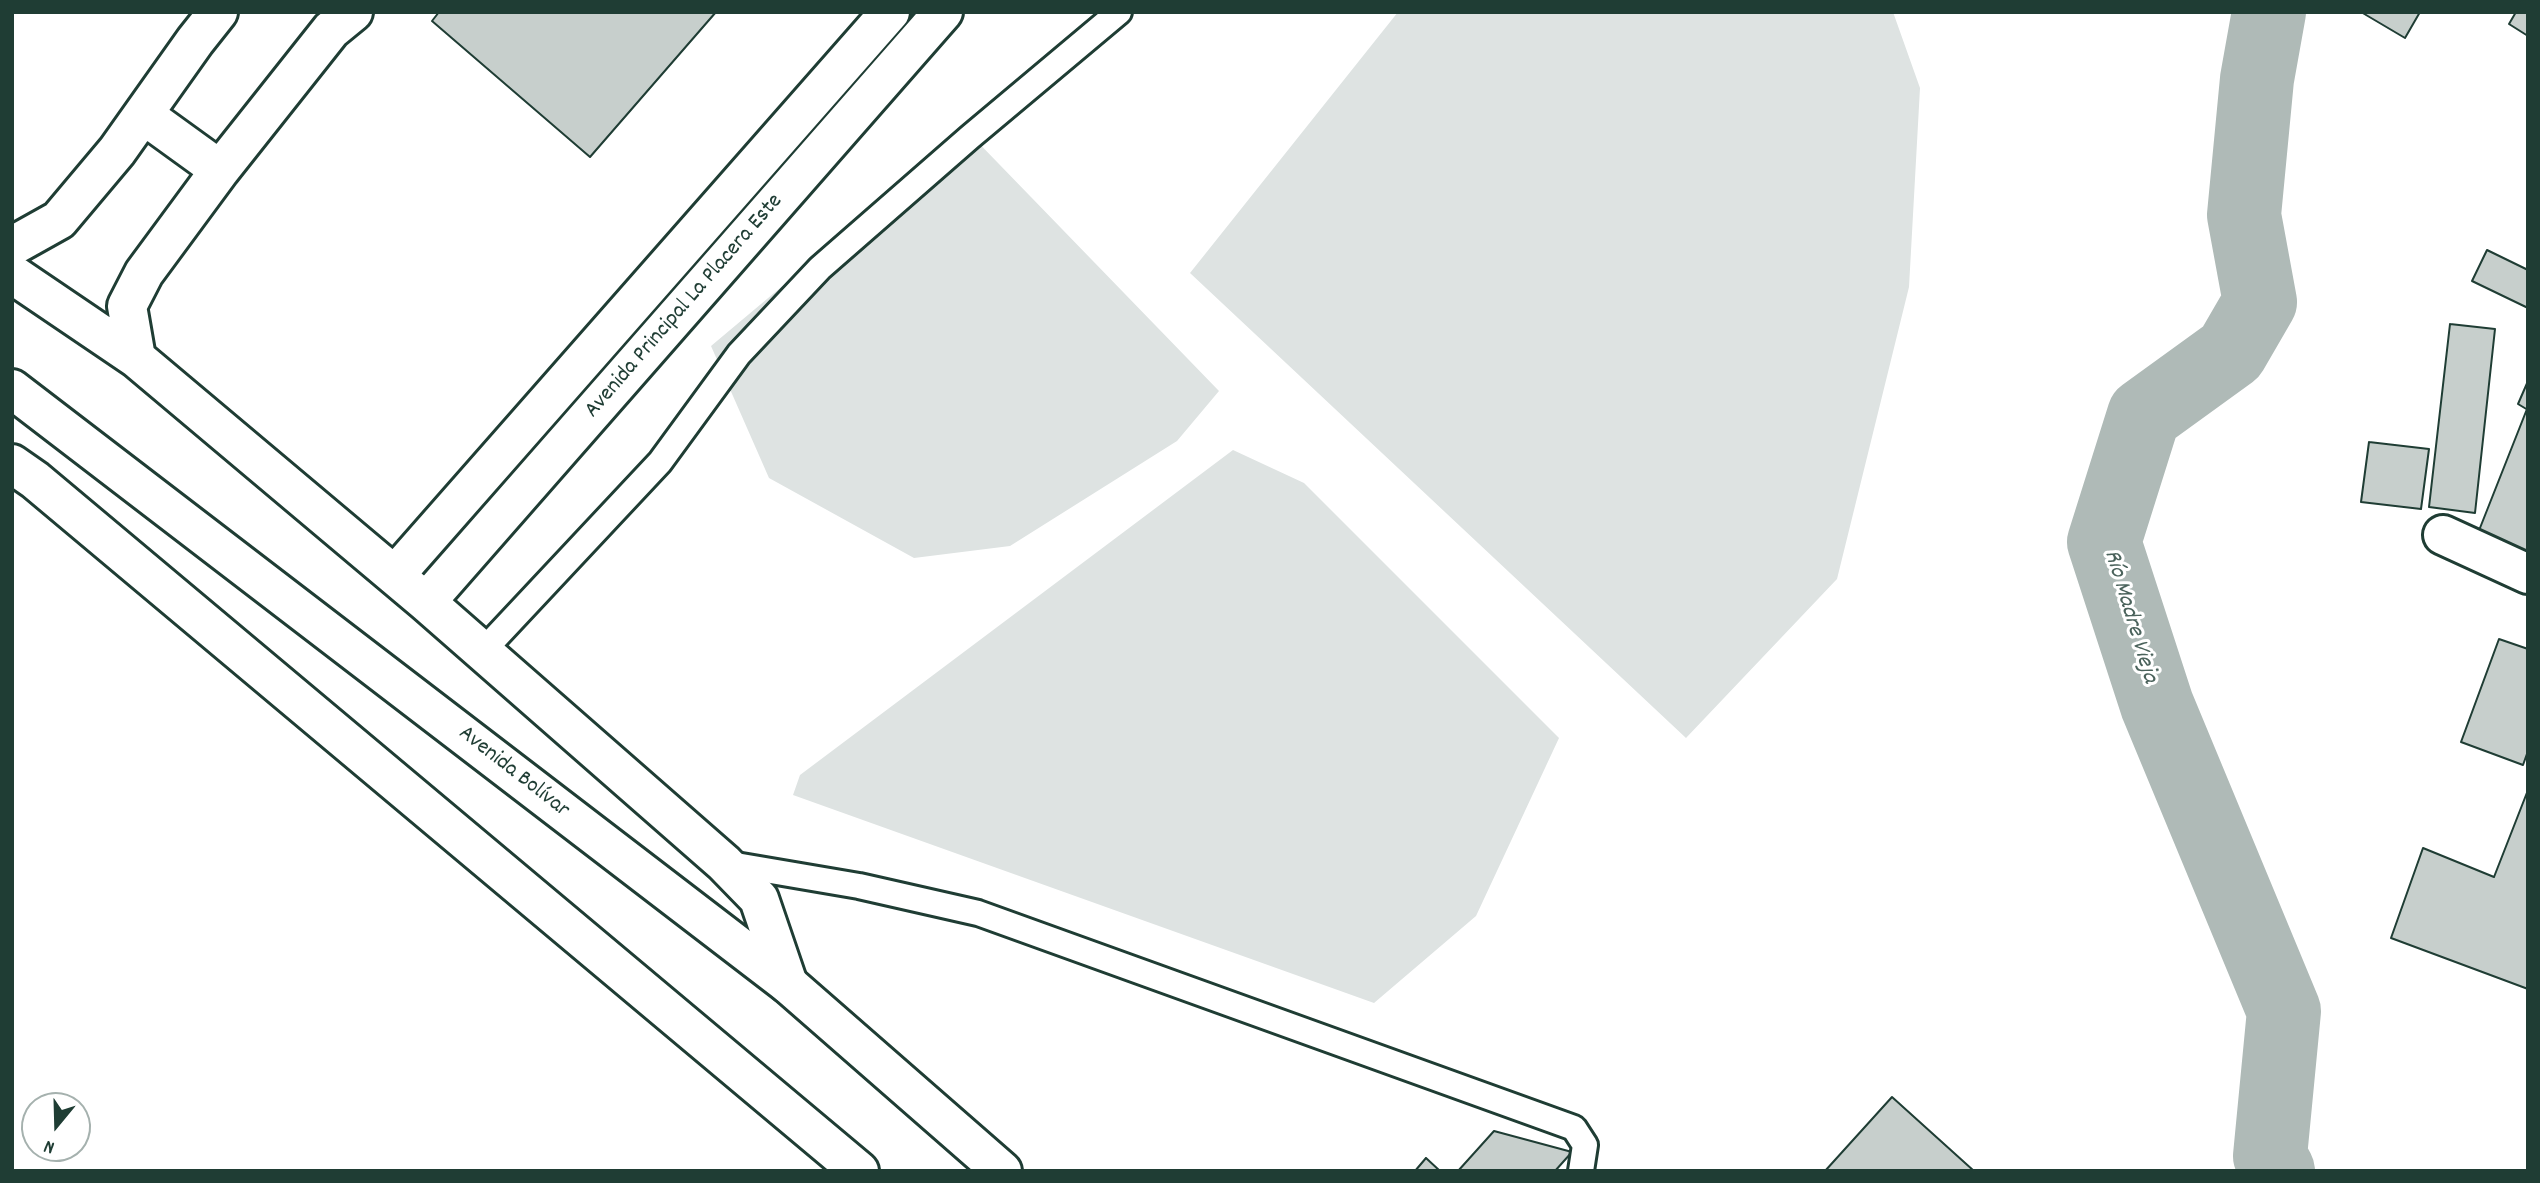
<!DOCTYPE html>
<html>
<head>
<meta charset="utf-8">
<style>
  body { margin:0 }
  #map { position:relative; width:2540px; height:1183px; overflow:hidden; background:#fff; font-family:Dekko,sans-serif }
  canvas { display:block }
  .frame { position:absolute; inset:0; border:14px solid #1f3d34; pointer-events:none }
  .north { position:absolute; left:21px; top:1092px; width:70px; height:70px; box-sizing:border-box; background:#fff; border:2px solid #a5b1ae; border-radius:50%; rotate:199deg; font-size:19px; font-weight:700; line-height:28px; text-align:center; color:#1f3d34 }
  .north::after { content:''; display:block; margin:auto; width:24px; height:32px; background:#1f3d34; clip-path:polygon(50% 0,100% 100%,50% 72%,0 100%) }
</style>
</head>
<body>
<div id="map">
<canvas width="2540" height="1183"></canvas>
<div class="frame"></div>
<div class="north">N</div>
</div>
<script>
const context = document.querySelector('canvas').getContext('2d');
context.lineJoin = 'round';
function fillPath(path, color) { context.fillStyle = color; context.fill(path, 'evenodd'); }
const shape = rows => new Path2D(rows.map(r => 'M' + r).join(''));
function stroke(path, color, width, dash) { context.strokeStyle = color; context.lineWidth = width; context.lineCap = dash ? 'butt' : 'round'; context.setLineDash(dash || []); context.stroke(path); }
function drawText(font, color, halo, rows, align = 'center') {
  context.font = font + ' Dekko,sans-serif'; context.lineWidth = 6; context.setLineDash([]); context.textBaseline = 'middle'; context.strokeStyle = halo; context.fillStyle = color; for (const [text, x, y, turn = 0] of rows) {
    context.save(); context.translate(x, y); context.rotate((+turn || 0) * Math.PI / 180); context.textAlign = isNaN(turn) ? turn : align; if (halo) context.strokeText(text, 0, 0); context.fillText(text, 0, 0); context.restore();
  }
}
fillPath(shape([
  [1398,12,1893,12,1920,88,1909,287,1837,579,1686,738,1190,273],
  [967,131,1219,391,1177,441,1010,546,914,558,769,478,711,346],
  [1233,450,1304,483,1559,738,1476,916,1374,1003,793,795,800,775]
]), '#dee3e2');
stroke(shape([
  [2269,12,2257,79,2244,215,2260,302,2231,352,2144,415,2104,542,2157,705,2284,1011,2270,1156,2278,1171]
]), '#afbab7', 74);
const building = shape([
  [439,12,716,12,590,157,432,21,439,12],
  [2361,12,2420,12,2405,38,2361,12],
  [2516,12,2528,12,2528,36,2509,24,2516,12],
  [2487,250,2528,270,2528,308,2472,281,2487,250],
  [2450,324,2495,329,2475,513,2429,507,2450,324],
  [2528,381,2528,410,2518,404,2528,381],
  [2527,409,2528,410,2528,553,2478,533,2527,409],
  [2369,442,2429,449,2421,509,2361,502,2369,442],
  [2499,639,2528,649,2528,751,2523,765,2461,742,2499,639],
  [2528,790,2528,989,2391,938,2423,848,2494,877,2528,790],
  [1892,1097,1974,1171,1825,1171,1892,1097],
  [1494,1131,1572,1152,1555,1171,1458,1171,1494,1131],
  [1426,1158,1440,1171,1415,1171,1426,1158]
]);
fillPath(building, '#c7cfcc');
stroke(building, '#1f3d34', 2);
const service = shape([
  [482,652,660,462,739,354,820,268,970,137,1119,12],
  [724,863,859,886,978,913,1574,1128,1585,1145,1581,1171]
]);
const minor = shape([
  [144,115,220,170],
  [12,243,16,244,59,220,117,151,195,41,218,12],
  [12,274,136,358,426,602,724,863,759,899,788,984],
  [136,358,127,306,144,273,220,170,331,30,353,12],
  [2443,535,2528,574],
  [395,575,890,12],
  [426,602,943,12]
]);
const primary = shape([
  [12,389,788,984,1002,1171],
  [12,464,35,480,859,1171]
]);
stroke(service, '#1f3d34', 30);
stroke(minor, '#1f3d34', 44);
stroke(primary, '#1f3d34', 44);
stroke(service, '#fff', 24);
stroke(minor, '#fff', 38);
stroke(primary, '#fff', 38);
drawText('23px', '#1f3d34', '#fff', [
  ["Avenida Principal La Placera Este",685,307,-49],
  ["Avenida Bolívar",513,773,38]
]);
drawText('italic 24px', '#4a625b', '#fff', [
  ["Río Madre Vieja",2129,617,73]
]);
</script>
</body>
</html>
